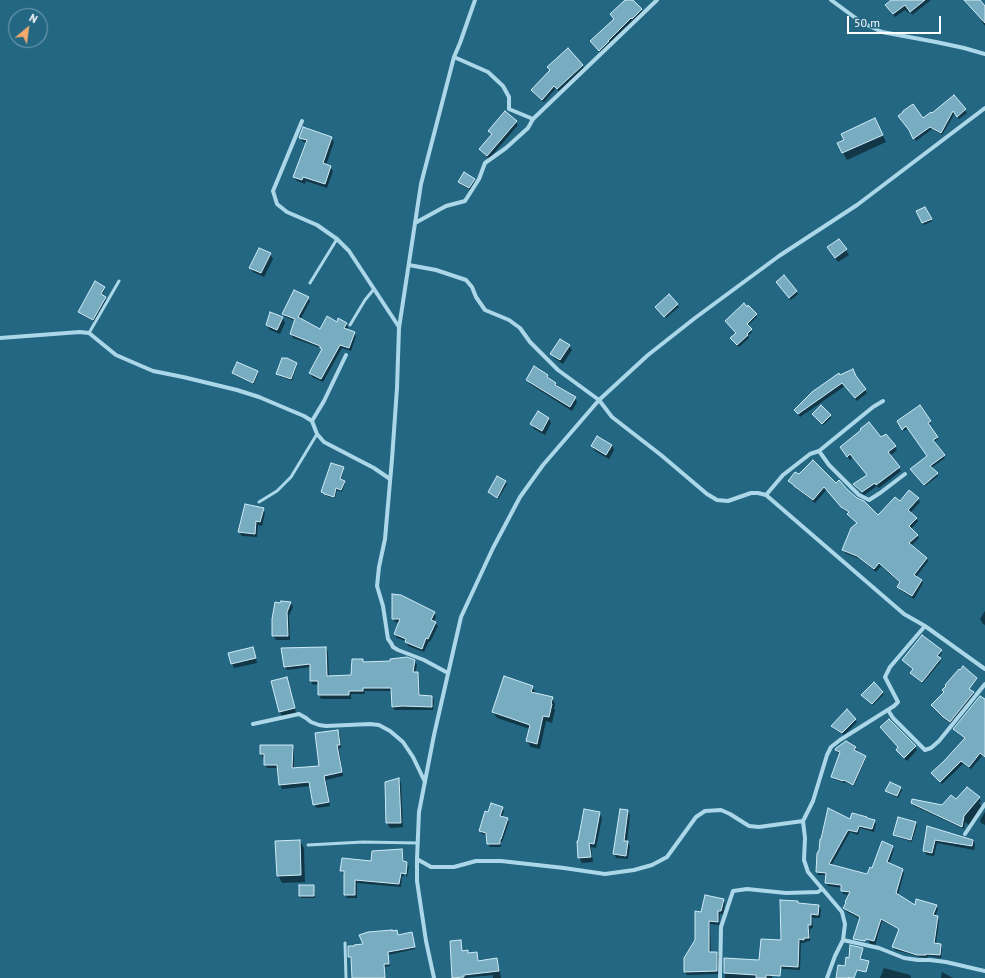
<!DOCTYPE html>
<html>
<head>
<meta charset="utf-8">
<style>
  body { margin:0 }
  #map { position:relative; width:985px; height:978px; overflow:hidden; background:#236783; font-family:"PT Sans",sans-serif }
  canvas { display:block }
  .north { position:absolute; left:8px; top:8px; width:40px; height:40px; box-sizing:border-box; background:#236783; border:1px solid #7ba4b5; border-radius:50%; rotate:29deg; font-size:11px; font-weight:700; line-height:16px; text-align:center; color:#fff }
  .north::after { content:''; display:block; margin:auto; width:14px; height:18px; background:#f4a96d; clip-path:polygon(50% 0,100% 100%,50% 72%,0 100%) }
  .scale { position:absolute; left:847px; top:16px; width:94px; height:18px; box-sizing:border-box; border:2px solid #fff; border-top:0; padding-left:5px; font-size:12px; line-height:14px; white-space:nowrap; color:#fff; -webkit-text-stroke:3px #236783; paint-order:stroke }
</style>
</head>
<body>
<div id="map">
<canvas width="985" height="978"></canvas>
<div class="north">N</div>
<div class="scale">50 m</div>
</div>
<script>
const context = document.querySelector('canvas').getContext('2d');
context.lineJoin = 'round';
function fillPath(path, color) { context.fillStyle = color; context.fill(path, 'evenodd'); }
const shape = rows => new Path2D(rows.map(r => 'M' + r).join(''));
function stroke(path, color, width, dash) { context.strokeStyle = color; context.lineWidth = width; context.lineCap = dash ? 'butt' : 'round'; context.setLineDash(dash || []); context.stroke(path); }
fillPath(shape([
  [626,0,632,0,641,10,644,14,602,54,594,46,591,41,615,20],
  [893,0,931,0,912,15,910,11,908,13,905,10,895,17,888,8],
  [985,7,985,26,981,20,982,19],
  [582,65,584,68,559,91,556,88,544,102,534,93,532,90,550,71,548,67],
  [954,96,967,113,959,119,955,113,942,135,932,129,916,141,911,132,923,120,932,114],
  [516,122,518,125,489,159,482,152,480,149,492,135,489,131],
  [879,127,886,142,847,160,843,153],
  [301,138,331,138,334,142,326,165,330,167,333,171,327,188,306,181,305,184,297,181,294,177,307,143,303,142],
  [474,179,475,181,470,190,460,184,459,182],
  [925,208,932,221,924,225,917,212],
  [839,240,849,255,838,262,831,252],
  [270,254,273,259,264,277,253,272,250,268],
  [784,276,798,294,791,300,777,283],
  [104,288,105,289,102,295,106,300,94,321,80,314,79,312],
  [668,296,679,307,666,318,658,309],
  [308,298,310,301,300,320,320,330,337,323,346,324,348,327,347,330,354,332,356,336,351,351,342,348,323,382,312,377,310,373,322,351,321,348,293,338,291,334,296,321,285,317,283,313],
  [271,314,283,318,285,323,280,334,270,330,267,325],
  [756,315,757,317,747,326,752,332,748,336,749,338,739,347,732,340,737,333],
  [569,346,572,350,563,364,554,358,552,354],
  [283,357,296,363,297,365,292,381,279,376,278,374],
  [535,368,548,376,550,380,556,383,559,388,575,398,577,402,572,411,530,384,527,380],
  [257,372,258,374,254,384,234,375,233,373],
  [840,376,856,378,867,393,857,401,845,386,800,417,796,410],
  [920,406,931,423,928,425,938,439,934,442,945,458,931,468,938,476,925,486,913,471,928,456,908,428,904,431,898,422],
  [813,415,830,416,831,418,823,425],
  [549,418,551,423,545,435,534,429,532,424],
  [880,439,895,447,897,450,890,456,901,471,879,488,877,486,864,495,857,488,855,485,868,475,853,457,850,460,843,450],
  [612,445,614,450,609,459,595,451,592,446],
  [343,467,344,469,341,480,344,481,345,483,342,492,337,490,335,498,326,496,322,492],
  [799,475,836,484,846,490,878,517,900,502,918,499,920,502,910,513,916,518,918,521,911,529,919,538,911,546,927,558,928,561,916,577,921,580,923,583,914,599,900,590,898,587,900,583,881,566,876,572,860,559,845,553,844,549,858,524,850,517,848,514,849,513,844,510,827,489,815,503,797,489,790,481],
  [497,477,506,482,507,484,498,499,490,494,489,492],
  [263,509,265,513,262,526,258,525,257,537,242,536,239,532],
  [282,602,291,603,293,607,289,616,290,640,276,640,273,636],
  [985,611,985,625,983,624,980,619],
  [434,612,436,616,434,622,438,626,430,642,429,641,424,652,408,646,406,641,397,638,395,634,400,623,395,622,393,618],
  [922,636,941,651,942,653,938,658,941,661,923,683,912,675,913,670,903,660],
  [252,648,255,653,257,663,234,668,232,663],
  [326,648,328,652,329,676,352,676,362,660,364,663,415,661,417,665,415,673,417,673,419,676,420,696,432,697,434,700,433,710,395,710,392,707,392,691,364,691,365,694,351,694,351,699,321,699,319,695,319,684,313,685,311,681,311,667,287,670,285,667],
  [287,678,289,683,296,713,282,716,280,712,273,682],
  [874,684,884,694,873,705,864,697],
  [947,686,965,688,973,693,975,695,952,724,945,720,933,708,932,705,944,692],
  [532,687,536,693,552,698,555,704,554,709,555,710,552,723,546,721,540,749,531,747,527,741,530,729,497,718,493,712],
  [985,700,985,754,984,757,982,756,971,769,963,764,942,784,934,776,944,762,965,739,956,732,954,729],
  [847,711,857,722,844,735,833,728,832,726],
  [889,720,915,747,917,750,907,761,899,753,897,750,899,748,883,731,881,727],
  [338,731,340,735,341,748,339,748,343,776,326,780,330,806,317,808,314,804,311,786,282,789,280,785,278,768,267,768,265,764,265,758,263,758,261,754,292,746,294,750,294,769,320,767],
  [846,742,856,748,857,750,856,752,865,756,866,758,854,786,845,782,844,783,834,779,832,777,841,754,837,752,836,750],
  [399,779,401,783,403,827,390,828,387,823,386,782],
  [890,783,901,788,902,790,898,798,888,793,887,791],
  [979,798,981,801,979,803,982,807,970,826,965,822,964,829,914,806,912,803,943,806,956,801],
  [502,808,504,811,502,818,507,819,509,822,502,842,501,842,501,847,490,847,488,844,488,835,482,834,480,831,489,813],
  [627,811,630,815,627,842,630,846,628,859,616,858,614,853],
  [985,812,985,825,981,823,980,820],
  [599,813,602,818,596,848,591,847,593,862,582,863,579,858,578,842],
  [867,819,874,821,876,824,874,832,860,828,858,835,850,832,831,866,868,875,872,869,892,846,894,849,889,864,902,870,904,873,898,895,916,907,936,906,938,909,935,917,937,917,939,920,936,944,940,945,942,948,941,958,928,956,927,958,920,957,895,950,893,947,900,930,882,921,875,946,871,945,869,942,870,922,864,921,847,912,844,908,850,895,843,894,842,891,842,888,828,886,826,883,827,875,818,875,817,872,851,820],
  [916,823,917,825,912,842,895,836,894,834],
  [928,827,973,840,975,844,974,850,937,843,934,856,927,855,924,851],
  [300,841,304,848,305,882,282,883,278,875],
  [401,850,403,854,404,862,407,863,408,864,406,864,404,876,402,876,401,887,357,883,357,898,347,898,345,894,345,874,343,874,342,871,372,863],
  [408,865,409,866,407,877,406,876],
  [313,886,314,888,315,898,301,898,300,896],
  [723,900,725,903,723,914,720,914,719,925,710,924,711,953,716,953,719,956,718,974,687,975,685,972,696,941,702,913],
  [797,902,799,904,819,906,821,910,820,918,812,918,813,928,810,929,810,941,805,942,805,943,801,943,800,970,782,969,780,966,772,966,772,978,725,978,725,959,760,961,782,941],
  [397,931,398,936,411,933,413,936,415,949,388,955,390,966,385,967,385,978,353,978,352,959,351,959,349,957,364,945],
  [460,941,462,944,462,952,467,951,469,954,476,953,478,955,478,962,497,959,498,962,501,978,493,978,493,975,464,978,453,978],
  [884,968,910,975,911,978,880,978],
  [942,972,953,978,941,978]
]), '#0007');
const building = shape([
  [625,0,633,0,642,9,632,19,631,18,608,41,609,41,599,51,590,41,614,19,610,14,625,0],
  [891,0,925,0,910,12,905,5,893,14,885,5,891,0],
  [964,0,980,0,985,6,985,23,964,0],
  [568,48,583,65,557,89,554,86,542,100,531,90,550,70,547,67,568,48],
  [954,95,966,109,957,117,953,111,941,133,930,127,913,139,909,130,898,116,903,112,903,111,913,104,923,118,931,112,932,113,954,95],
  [505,111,517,121,487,156,479,149,492,134,488,131,505,111],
  [875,118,883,135,842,153,837,143,844,140,841,134,875,118],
  [303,127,332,137,323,163,331,166,325,184,303,177,302,180,293,177,307,140,299,138,303,127],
  [464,172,475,179,469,188,458,182,464,172],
  [925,207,932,219,922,223,916,211,925,207],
  [839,239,847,249,835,258,827,247,839,239],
  [259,248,271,253,261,273,249,268,259,248],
  [784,275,797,291,789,298,776,282,784,275],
  [95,281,105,287,101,294,106,297,93,320,78,312,95,281],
  [294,290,309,297,298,317,320,329,327,316,337,322,338,318,347,323,344,328,355,332,349,348,340,345,321,379,309,373,322,349,320,348,320,346,290,334,295,319,282,314,294,290],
  [669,294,678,304,664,317,655,307,669,294],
  [744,303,747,307,748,305,757,314,747,324,752,329,747,334,748,335,737,345,730,338,736,333,725,321,744,303],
  [270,312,283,317,277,330,266,325,270,312],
  [560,339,570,345,560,360,550,354,560,339],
  [282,358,287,358,297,363,291,379,276,374,282,358],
  [237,362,258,371,253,383,232,373,237,362],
  [534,366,548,375,547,377,556,383,555,385,576,397,570,407,526,380,534,366],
  [853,369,856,376,866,389,855,398,842,383,798,414,794,410,812,392,839,373,840,375,853,369],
  [821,405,831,415,822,424,812,414,821,405],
  [920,405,931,421,928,423,938,437,933,440,945,455,930,466,938,473,924,485,910,469,927,456,906,426,902,430,897,421,920,405],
  [538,411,549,418,542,431,530,424,538,411],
  [869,422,881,437,886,434,896,446,888,452,900,467,876,485,875,483,862,492,853,484,867,475,850,454,847,457,840,447,861,430,860,429,869,422],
  [597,436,612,445,606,455,591,446,597,436],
  [813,460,836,483,839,480,847,489,857,498,864,501,878,515,895,497,900,501,909,490,919,498,908,510,917,518,909,526,918,535,909,543,927,558,914,575,922,580,912,596,897,587,900,582,879,563,874,569,857,556,842,550,851,528,857,523,847,514,849,512,841,507,824,487,813,500,794,486,794,485,788,481,795,472,799,474,813,460],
  [331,463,344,467,340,479,345,481,341,490,336,488,334,497,324,494,324,493,321,492,331,463],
  [497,476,506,481,497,498,488,492,497,476],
  [245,504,264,508,260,522,256,521,255,534,238,532,245,504],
  [392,594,401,595,435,612,431,620,436,622,428,639,426,638,422,649,405,642,406,639,394,634,400,619,392,619,392,594],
  [281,601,291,602,287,612,288,636,272,636,272,619,275,602,280,603,281,601],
  [922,635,942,650,937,656,941,658,922,682,910,673,913,669,902,660,922,635],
  [253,647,256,658,231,664,228,653,253,647],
  [326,647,327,676,351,675,352,659,363,659,363,662,390,661,390,659,407,657,415,660,413,672,418,672,419,695,432,696,432,707,402,706,392,707,391,688,363,688,363,691,349,691,349,695,318,695,318,681,310,681,310,664,284,667,281,648,326,647],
  [963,666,977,678,969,689,974,692,950,722,943,717,931,705,944,692,942,690,946,686,945,685,959,669,960,670,963,666],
  [504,676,533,686,531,692,553,697,551,703,552,704,549,717,543,716,537,744,526,741,530,725,492,712,504,676],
  [287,677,295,708,279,712,271,681,287,677],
  [874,682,883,692,872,704,861,695,874,682],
  [980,696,985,699,985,757,980,753,969,767,961,761,940,782,931,773,944,761,965,738,953,729,980,696],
  [847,709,856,719,842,733,831,726,847,709],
  [889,719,916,746,904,758,896,750,898,747,880,727,889,719],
  [338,730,340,745,337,745,342,772,324,776,329,802,313,805,309,782,279,785,277,765,264,765,264,754,260,754,260,745,293,745,292,768,319,766,315,733,338,730],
  [846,741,856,747,854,750,866,756,853,785,844,780,843,781,831,777,840,752,835,750,836,748,846,741],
  [399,778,401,823,386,823,385,782,399,778],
  [890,782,901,787,897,796,885,791,890,782],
  [967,787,980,797,964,816,962,827,911,803,912,799,942,805,951,795,956,799,967,787],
  [491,803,503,807,500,816,508,818,501,839,500,839,500,844,487,844,486,833,479,831,485,811,488,812,491,803],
  [828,808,850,819,852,813,867,817,867,818,875,820,872,829,859,826,857,832,848,830,829,864,867,874,870,867,872,868,882,841,893,846,887,862,903,869,896,893,915,905,916,899,937,905,933,915,938,916,934,943,941,944,940,955,926,954,926,955,917,955,892,947,899,929,881,919,874,941,866,939,865,941,853,939,860,917,843,908,846,903,845,902,850,892,841,891,841,885,825,883,826,873,816,872,817,853,818,853,818,851,819,851,820,839,821,839,828,808],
  [584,809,600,812,594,844,589,843,591,857,578,858,577,841,578,841,584,809],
  [620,809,628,810,624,841,628,841,626,856,613,854,620,809],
  [898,817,916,822,911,840,893,835,898,817],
  [927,826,973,840,972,846,935,840,932,853,923,851,927,826],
  [300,840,301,875,277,876,275,841,300,840],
  [402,849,403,861,407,862,406,874,401,873,399,884,355,880,355,895,344,895,344,871,340,871,342,858,371,861,372,851,402,849],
  [299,885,314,885,314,896,299,896,299,885],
  [705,895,724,899,721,911,718,911,718,922,709,921,709,952,717,952,717,971,684,972,684,958,695,940,695,911,701,912,705,895],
  [780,900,798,901,798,903,819,905,818,915,811,914,811,925,808,925,809,938,804,938,804,940,799,939,798,967,781,966,780,976,766,975,766,978,756,978,756,975,724,973,724,958,759,960,761,939,781,940,780,900],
  [392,930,392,931,397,930,398,935,412,932,415,947,388,952,389,964,384,964,385,978,352,978,351,957,348,957,348,946,354,946,354,945,363,944,359,935,368,932,392,930],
  [461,940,462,951,468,950,468,953,477,952,478,961,497,958,499,971,464,975,464,977,452,978,450,941,461,940],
  [850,945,863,948,860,959,869,961,866,972,857,970,854,978,849,978,849,977,848,978,836,978,838,965,845,966,846,957,849,958,850,945]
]);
fillPath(building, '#78acc1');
stroke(building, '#cfebf6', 1);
stroke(shape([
  [310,283,337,239],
  [350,325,365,300,374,289],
  [89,333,119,281],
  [259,502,277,491,291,477,317,434],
  [308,845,363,842,418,843],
  [345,943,346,978]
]), '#abd7e8', 3);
stroke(shape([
  [831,0,861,22,882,32,936,42,964,48,985,54],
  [454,57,488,72,503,86,509,97,509,109,533,119],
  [302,121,273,191,277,204,287,212,317,225,337,239,349,251,399,327],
  [415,223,446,206,465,201,479,179,485,163,506,148,528,128,533,119,657,0],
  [409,265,436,270,466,280,472,287,476,297,485,310,509,320,520,328,530,342,558,370,599,400,612,417,661,455,707,494,717,500,728,501,751,493,758,493,766,495,904,614,925,626,985,669],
  [0,338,80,332,89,333,116,355,153,371,183,377,237,390,259,397,304,416,312,421,317,434,324,442,374,468,390,479],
  [312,421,324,401,346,355],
  [819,451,829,465,859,495,869,500,880,493,905,474],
  [766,495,783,475,810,454,819,451,873,407,883,401],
  [448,673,424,660,398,650,393,647,391,643,388,639,383,606,377,586,379,567,385,539,392,459,397,388,399,328,421,184,454,57,460,43,475,0],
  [888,710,893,718,925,750,931,748,939,741,985,684],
  [253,724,299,714,306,718,311,722,319,725,326,726,370,724,379,725,390,731,403,742,413,757,425,782],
  [965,834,985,804],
  [417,859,431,867,454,867,476,861,501,861,564,868,605,874,634,870,652,865,667,857,696,817,705,811,721,810,730,814,749,826,759,827,803,821],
  [843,940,879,948,904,958,918,960,930,960,946,962,985,971],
  [434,978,426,941,417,881,417,859,419,812,434,735,461,617,493,548,520,497,543,465,599,400,648,355,695,318,779,256,857,205,985,108],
  [720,978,721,927,733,891,747,889,786,893,818,892,822,889],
  [827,978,835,956,843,940,845,924,842,912,808,872,804,860,805,838,803,821,813,801,827,755,831,747,840,740,894,706,898,702,885,677,890,667,925,626]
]), '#abd7e8', 4);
</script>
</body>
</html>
